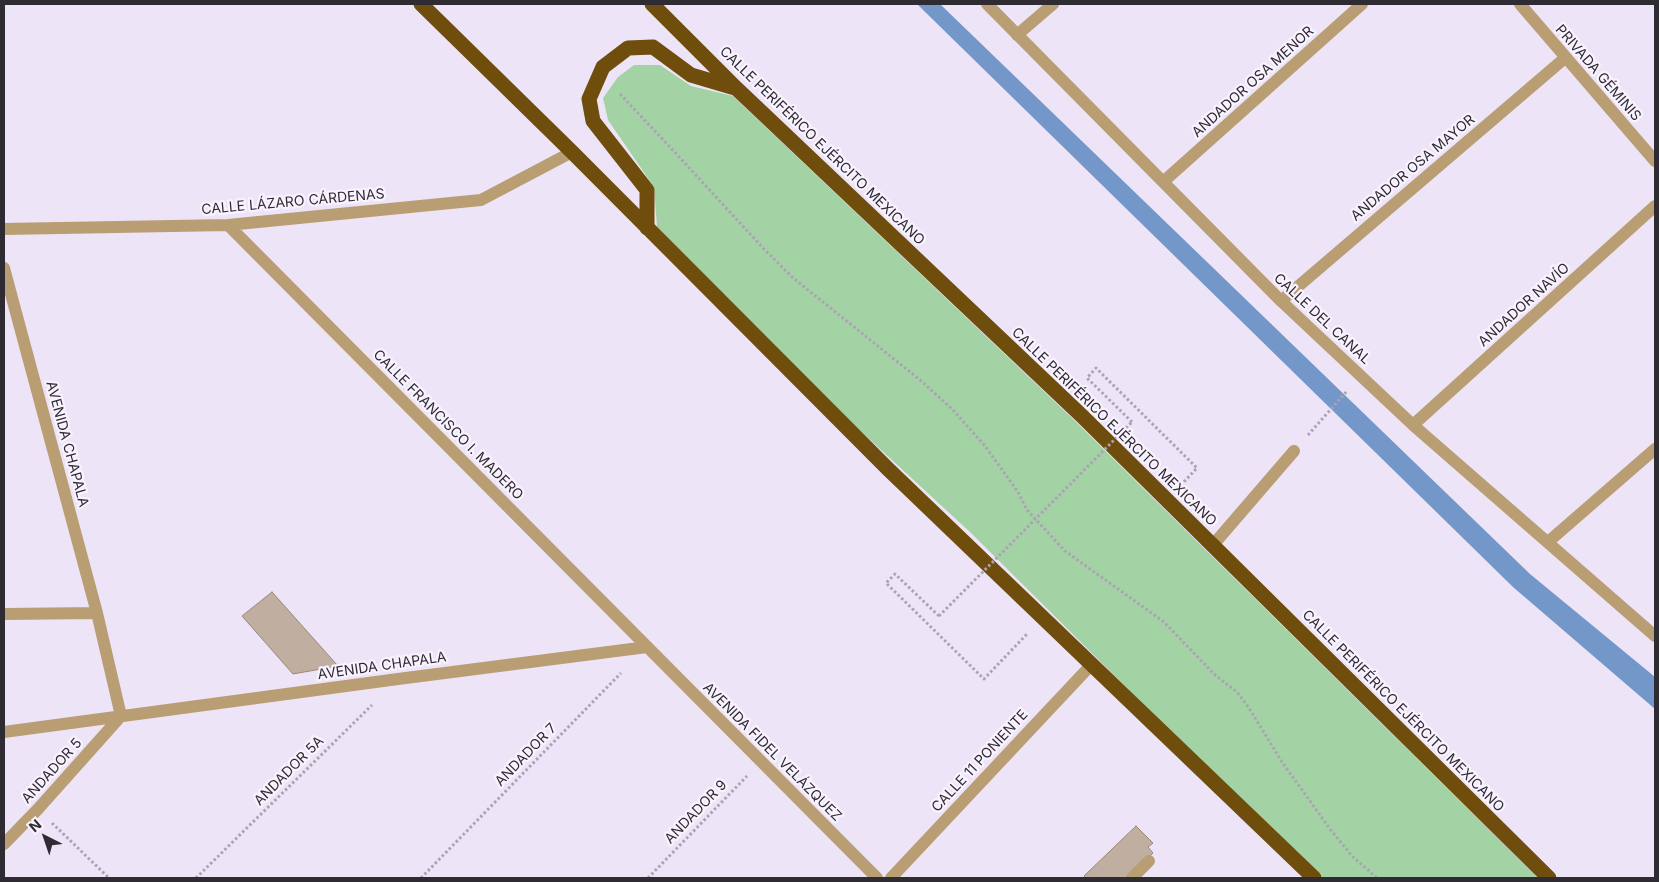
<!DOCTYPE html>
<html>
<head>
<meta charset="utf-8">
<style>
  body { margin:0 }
  #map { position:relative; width:1659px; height:882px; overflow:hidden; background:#eee4f7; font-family:Inter,sans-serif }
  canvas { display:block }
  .frame { position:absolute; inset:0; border:5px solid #2f2b32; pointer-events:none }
  .north { position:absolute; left:20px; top:812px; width:50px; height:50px; -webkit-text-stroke:4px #f9f3ff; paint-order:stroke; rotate:319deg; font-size:14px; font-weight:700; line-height:20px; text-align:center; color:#2f2b32 }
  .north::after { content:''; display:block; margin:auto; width:18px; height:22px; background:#2f2b32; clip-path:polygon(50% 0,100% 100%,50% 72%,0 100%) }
</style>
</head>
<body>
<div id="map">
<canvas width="1659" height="882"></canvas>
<div class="frame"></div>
<div class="north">N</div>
</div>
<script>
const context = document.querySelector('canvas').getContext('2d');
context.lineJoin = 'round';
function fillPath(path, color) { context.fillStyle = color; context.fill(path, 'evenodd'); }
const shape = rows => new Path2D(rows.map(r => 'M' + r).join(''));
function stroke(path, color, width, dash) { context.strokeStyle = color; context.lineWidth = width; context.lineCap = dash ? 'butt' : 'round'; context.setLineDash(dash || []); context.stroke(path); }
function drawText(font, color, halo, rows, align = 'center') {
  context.font = font + ' Inter,sans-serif'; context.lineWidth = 4.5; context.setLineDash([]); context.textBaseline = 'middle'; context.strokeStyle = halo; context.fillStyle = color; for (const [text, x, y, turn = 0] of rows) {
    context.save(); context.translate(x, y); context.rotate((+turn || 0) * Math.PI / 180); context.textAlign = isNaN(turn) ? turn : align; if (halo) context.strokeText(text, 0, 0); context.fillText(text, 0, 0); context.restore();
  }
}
fillPath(shape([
  [634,65,660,65,691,86,733,96,1073,419,1538,878,1318,878,971,533,829,402,657,227,654,187,608,120,603,98,618,77]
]), '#a3d3a5');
fillPath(shape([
  [917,4,940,4,1530,574,1655,677,1655,709,1513,587]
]), '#7397c9');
const building = shape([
  [272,592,338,666,293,674,242,616,272,592],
  [1136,826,1153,843,1148,847,1153,853,1127,878,1086,878,1084,876,1136,826]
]);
fillPath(building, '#c0afa1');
stroke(building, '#98887a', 1);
stroke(shape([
  [620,94,670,147,763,248,792,277,920,380,952,409,985,446,1018,492,1027,510,1065,551,1164,622,1216,676,1237,692,1249,708,1282,762,1330,829,1352,856,1377,878],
  [1132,422,1087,378,1096,368,1197,468,1181,485],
  [1308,435,1347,391],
  [939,616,895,574,886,583,984,679,1027,634],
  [52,823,109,878],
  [196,878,372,705],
  [421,878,621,673],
  [648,878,747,776]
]), '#aba3b2', 3, [2.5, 2.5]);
stroke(shape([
  [987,4,1281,301,1413,425,1655,636],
  [1520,4,1655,161],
  [1017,35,1053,4],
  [1163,182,1362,4],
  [228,225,877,878],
  [4,229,228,225,481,200,572,152],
  [4,268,97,613,121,716,38,809,4,844],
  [1281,301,1565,58],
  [1413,425,1655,206],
  [1548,542,1655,449],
  [1213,545,1294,451],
  [4,614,97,613],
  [4,732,398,679,647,647],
  [891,878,1092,664],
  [1132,878,1149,861]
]), '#b99e74', 12);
stroke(shape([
  [421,4,572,152,888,469,1314,878],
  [652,4,736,88,1083,417,1549,878],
  [647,228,647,190,593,121,589,99,603,67,628,48,653,47,691,75,735,88]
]), '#6e4d0d', 15);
stroke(shape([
  [939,616,1132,422]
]), '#aba3b2', 3, [2.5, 2.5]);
drawText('14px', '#2f2b32', '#f9f3ff', [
  ["PRIVADA GÉMINIS",1598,73,49],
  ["ANDADOR OSA MENOR",1253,82,-42],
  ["CALLE PERIFÉRICO EJÉRCITO MEXICANO",822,146,44],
  ["ANDADOR OSA MAYOR",1413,168,-40],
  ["CALLE LÁZARO CÁRDENAS",293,202,-5],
  ["ANDADOR NAVÍO",1524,305,-42],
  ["CALLE DEL CANAL",1322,319,43],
  ["CALLE FRANCISCO I. MADERO",448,425,45],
  ["CALLE PERIFÉRICO EJÉRCITO MEXICANO",1114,427,44],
  ["AVENIDA CHAPALA",67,444,75],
  ["AVENIDA CHAPALA",382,666,-8],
  ["CALLE PERIFÉRICO EJÉRCITO MEXICANO",1403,711,45],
  ["AVENIDA FIDEL VELÁZQUEZ",772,752,45],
  ["ANDADOR 7",526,755,-46],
  ["CALLE 11 PONIENTE",980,761,-47],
  ["ANDADOR 5",52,771,-48],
  ["ANDADOR 5A",289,771,-45],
  ["ANDADOR 9",696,812,-46]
]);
</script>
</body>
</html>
